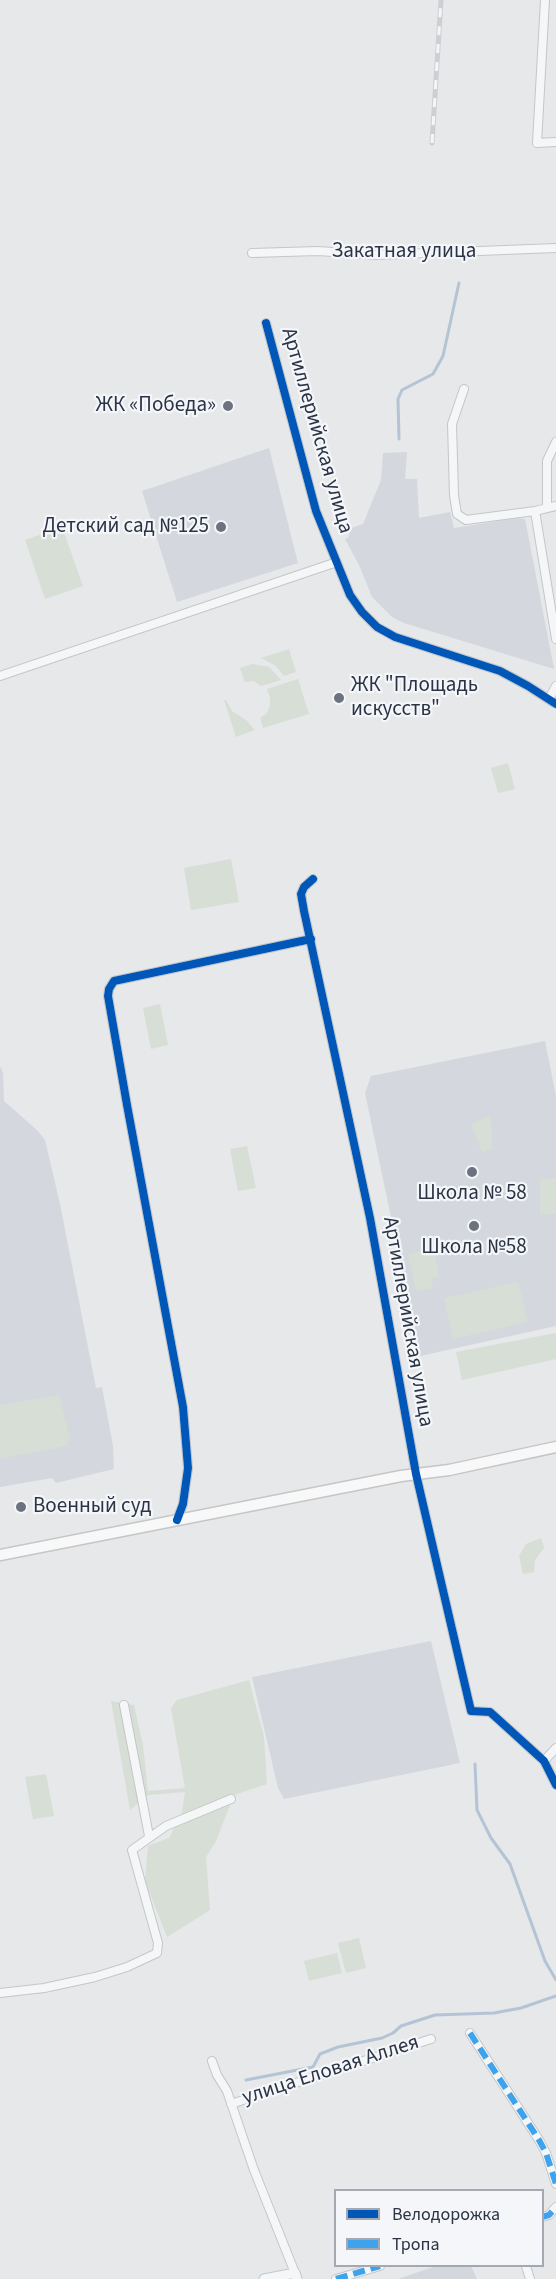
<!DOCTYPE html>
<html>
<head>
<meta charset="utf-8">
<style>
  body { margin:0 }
  #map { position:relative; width:556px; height:2279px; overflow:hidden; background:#e6e8ea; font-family:"Source Sans 3",sans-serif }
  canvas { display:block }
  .legend { position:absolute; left:334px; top:2189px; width:210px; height:78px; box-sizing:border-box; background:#f4f6f9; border:2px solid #a4a8b1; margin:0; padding:8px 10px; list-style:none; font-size:18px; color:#2b3445 }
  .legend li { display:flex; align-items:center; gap:12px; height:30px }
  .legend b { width:30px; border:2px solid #a4a8b1 }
</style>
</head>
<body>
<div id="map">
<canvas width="556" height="2279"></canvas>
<ul class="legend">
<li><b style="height:8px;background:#0057b8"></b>Велодорожка</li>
<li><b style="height:8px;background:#3ea3ec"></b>Тропа</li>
</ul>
</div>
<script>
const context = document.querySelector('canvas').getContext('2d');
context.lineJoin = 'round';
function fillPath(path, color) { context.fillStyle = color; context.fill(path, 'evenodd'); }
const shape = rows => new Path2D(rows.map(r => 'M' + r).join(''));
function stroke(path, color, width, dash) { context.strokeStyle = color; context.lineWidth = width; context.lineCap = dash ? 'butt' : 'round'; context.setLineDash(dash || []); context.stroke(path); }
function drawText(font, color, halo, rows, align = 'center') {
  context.font = font + ' "Source Sans 3",sans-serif'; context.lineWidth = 4.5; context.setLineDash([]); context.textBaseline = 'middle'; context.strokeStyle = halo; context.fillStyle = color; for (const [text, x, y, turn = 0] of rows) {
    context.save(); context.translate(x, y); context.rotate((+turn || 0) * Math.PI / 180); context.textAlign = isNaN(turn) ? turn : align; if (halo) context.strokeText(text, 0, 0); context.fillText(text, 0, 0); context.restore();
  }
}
fillPath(shape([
  [269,448,298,563,177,602,142,491],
  [407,452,405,479,417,479,419,518,450,512,454,528,518,518,525,519,554,669,404,623,392,617,372,597,359,565,345,539,348,538,351,528,363,524,381,480,383,453],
  [545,1041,556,1096,556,1326,420,1356,365,1093,371,1076],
  [0,1066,3,1073,4,1101,38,1131,45,1140,60,1204,96,1388,102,1387,113,1446,114,1469,56,1483,52,1478,0,1487],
  [431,1641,460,1763,284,1799,278,1788,252,1677],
  [436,2266,471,2266,477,2279,398,2279]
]), '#d4d7dd');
fillPath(shape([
  [62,527,83,586,45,599,25,540],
  [289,649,296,672,284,676,276,666,261,658],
  [252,664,269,667,281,680,261,686,254,681,245,682,240,668],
  [298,679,309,714,263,728,260,718,267,713,270,705,270,697,267,689],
  [224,700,226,700,232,711,246,720,255,730,236,737],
  [508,763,515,789,498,793,491,768],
  [231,859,239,902,191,910,184,868],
  [160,1004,168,1045,151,1049,143,1008],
  [491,1115,493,1149,482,1152,471,1124],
  [247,1146,256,1188,238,1191,230,1149],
  [556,1178,556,1214,540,1215,540,1180],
  [434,1248,439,1276,431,1278,433,1288,416,1291,408,1254],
  [518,1282,528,1322,453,1339,444,1298],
  [556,1333,556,1359,462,1380,456,1352],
  [59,1395,70,1437,67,1446,0,1459,0,1405],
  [541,1538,544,1548,535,1560,534,1572,523,1574,519,1556,526,1544],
  [249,1680,264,1737,267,1784,234,1795,216,1841,206,1857,210,1910,167,1937,145,1881,148,1846,169,1838,182,1812,185,1792,148,1795,130,1810,111,1701,134,1705,143,1745,148,1791,185,1788,171,1708,177,1700],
  [46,1774,54,1816,33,1819,25,1777],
  [359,1938,366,1968,346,1973,338,1943],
  [337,1953,342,1973,309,1981,304,1961]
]), '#d6ded6');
stroke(shape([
  [399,439,398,399,402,390,433,374,443,356,459,283],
  [475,1764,477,1810,491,1838,510,1864,545,1961,556,1980],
  [246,2080,313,2067,320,2054,338,2047,382,2038,393,2033,401,2026,435,2015,494,2013,521,2008,556,1996]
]), '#b4c4d5', 3);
const minor = shape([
  [545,0,537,143,556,142],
  [252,253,318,251,377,255,556,248],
  [266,323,316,511,350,595,362,612,377,627,395,637,500,671,528,686,556,704],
  [464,389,452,424,454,495,457,514,466,520,535,511,556,506],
  [547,507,547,461,556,442],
  [535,511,556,639],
  [0,676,337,562],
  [549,699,556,686],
  [313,879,304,887,301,894,304,911,370,1218,416,1474,471,1711,490,1712,500,1721,544,1761,556,1785],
  [177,1520,183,1504,188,1468,183,1407,127,1105,108,996,109,989,114,981,311,939],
  [124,1705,149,1836],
  [544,1761,556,1748],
  [0,1993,44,1988,95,1977,127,1967,157,1953,158,1943,132,1850,166,1826,231,1799],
  [470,2033,539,2140,546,2153,556,2184],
  [212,2061,217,2075,227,2091,254,2170,295,2273],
  [231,2104,431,2039],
  [542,2217,549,2215,556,2207],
  [526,2266,530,2279],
  [336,2279,380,2266]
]);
const tertiary = shape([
  [264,2279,295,2273,297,2279]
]);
const secondary = shape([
  [0,1555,401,1476,449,1470,556,1447]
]);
stroke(minor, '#c4c6c8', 10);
stroke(tertiary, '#c4c6c8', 11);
stroke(secondary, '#c4c6c8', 13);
stroke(minor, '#f5f6f7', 8);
stroke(tertiary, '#f5f6f7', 9);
stroke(secondary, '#f8f8f8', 10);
const rail = shape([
  [432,143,441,0]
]);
stroke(rail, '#cecfd2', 5);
stroke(rail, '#f4f6f9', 3, [9]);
stroke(shape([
  [470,2033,539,2140,546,2153,556,2184],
  [542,2217,549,2215,556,2207],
  [336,2279,380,2266]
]), '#3ea3ec', 6, [12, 6]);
stroke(shape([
  [266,323,316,511,350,595,362,612,377,627,395,637,500,671,528,686,556,704],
  [313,879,304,887,301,894,304,911,370,1218,416,1474,471,1711,490,1712,500,1721,544,1761,556,1785],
  [177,1520,183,1504,188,1468,183,1407,127,1105,108,996,109,989,114,981,311,939]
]), '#0057b8', 8);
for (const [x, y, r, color] of [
  [228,406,6,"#6c737f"],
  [221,527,6,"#6c737f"],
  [339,698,6,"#6c737f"],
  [472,1172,6,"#6c737f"],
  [474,1226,6,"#6c737f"],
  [21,1507,6,"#6c737f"]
]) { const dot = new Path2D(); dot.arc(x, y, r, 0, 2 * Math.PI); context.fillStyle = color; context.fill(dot); stroke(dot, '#f4f6f9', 2); }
drawText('21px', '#2b3445', '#f4f6f9', [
  ["Закатная улица",404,252],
  ["Артиллерийская улица",316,431,74],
  ["Артиллерийская улица",407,1322,80],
  ["улица Еловая Аллея",331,2071,-18]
]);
drawText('21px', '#2b3445', '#f4f6f9', [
  ["ЖК «Победа»",216,406],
  ["Детский сад №125",209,527],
  ["ЖК \"Площадь",351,686,"left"],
  ["искусств\"",351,710,"left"],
  ["Школа № 58",472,1194,"center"],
  ["Школа №58",474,1248,"center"],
  ["Военный суд",33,1507,"left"]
], 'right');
</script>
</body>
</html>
